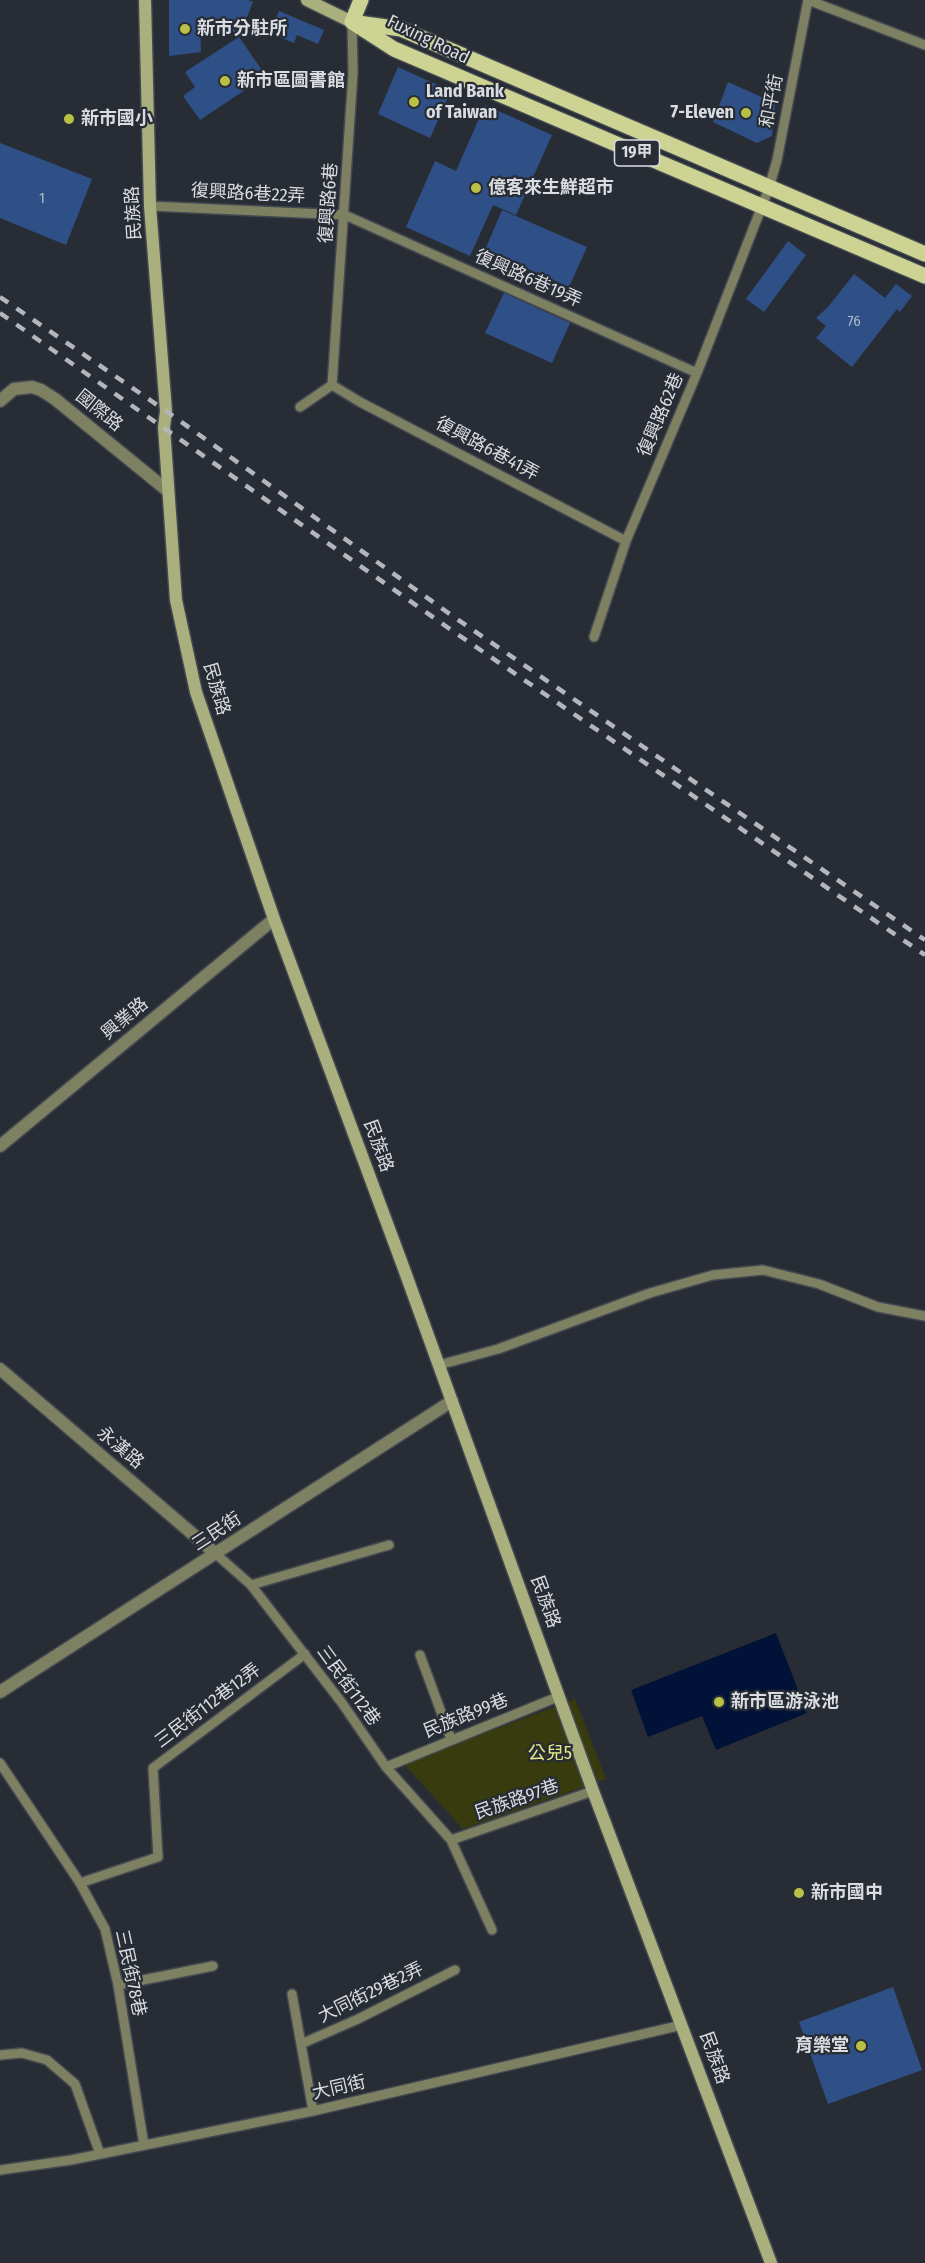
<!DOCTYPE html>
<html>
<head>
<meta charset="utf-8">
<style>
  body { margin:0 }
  canvas { display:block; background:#282d35 }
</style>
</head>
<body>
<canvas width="925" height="2263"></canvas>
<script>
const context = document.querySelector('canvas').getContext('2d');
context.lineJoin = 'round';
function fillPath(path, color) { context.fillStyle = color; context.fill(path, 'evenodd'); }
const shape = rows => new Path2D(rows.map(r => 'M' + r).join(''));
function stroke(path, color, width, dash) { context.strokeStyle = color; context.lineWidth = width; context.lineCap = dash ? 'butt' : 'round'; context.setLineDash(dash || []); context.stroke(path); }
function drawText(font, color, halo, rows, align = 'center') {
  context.font = font + ' "Fira Sans Condensed","Noto Sans TC",sans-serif'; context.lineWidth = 4.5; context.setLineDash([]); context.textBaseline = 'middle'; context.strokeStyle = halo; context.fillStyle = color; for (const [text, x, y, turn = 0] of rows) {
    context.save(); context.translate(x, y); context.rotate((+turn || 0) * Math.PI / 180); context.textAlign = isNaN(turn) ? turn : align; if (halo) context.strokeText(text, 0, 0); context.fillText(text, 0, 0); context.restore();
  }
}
fillPath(shape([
  [575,1699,606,1779,463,1829,404,1764]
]), '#383b0d');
fillPath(shape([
  [776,1633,807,1713,716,1750,702,1716,648,1737,631,1690]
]), '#001237');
fillPath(shape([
  [169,0,248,0,253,2,240,35,203,21,200,24,201,52,169,56],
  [279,11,324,30,318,44,297,35,294,43,269,33],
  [239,37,266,76,200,120,183,96,195,87,185,72],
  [398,67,451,91,430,138,378,114],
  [728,82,775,103,772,136,757,143,713,122],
  [485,105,552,135,516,215,493,205,470,256,406,227,435,161,456,171],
  [0,143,92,179,66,245,0,218],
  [502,210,587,247,569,287,485,250],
  [788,241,806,255,764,312,746,299],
  [854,274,885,298,896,284,912,296,900,312,897,309,852,367,816,338,826,326,816,318,828,307],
  [504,293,570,323,552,363,485,333],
  [893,1987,922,2070,828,2104,799,2022]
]), '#2e5086');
const lane = shape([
  [150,206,345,215,697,373],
  [332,385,353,73,352,22],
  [332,385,360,402,626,541],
  [300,407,332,385],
  [594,637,626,541,697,373,769,188,777,160,808,0,925,45],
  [439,1365,498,1349,650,1293,713,1275,763,1270,819,1284,878,1307,925,1316],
  [216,1554,251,1585,342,1703,386,1767,451,1840,492,1930],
  [251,1585,389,1545],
  [420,1655,451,1739],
  [0,1763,80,1883,105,1929,118,1985,144,2145],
  [386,1767,560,1696],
  [451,1840,593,1791],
  [80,1883,158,1857,153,1768,305,1654],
  [118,1985,213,1966],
  [292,1994,313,2111],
  [301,2044,358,2019,455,1970],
  [0,2055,22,2053,47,2060,75,2084,100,2154],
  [0,2170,71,2160,313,2111,682,2025]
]);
const street = shape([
  [0,401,14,389,32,387,41,390,55,399,168,491],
  [0,1146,274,919],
  [0,1369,216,1554],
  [0,1692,452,1401]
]);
const secondary = shape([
  [145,0,150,206,166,411,164,427,176,600,196,692,274,919,404,1269,593,1791,771,2263],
  [307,0,352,22]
]);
const primary = shape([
  [352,22,394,49,925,276],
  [352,22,361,0],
  [358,23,401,29,925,254]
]);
stroke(lane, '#444951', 12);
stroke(street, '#444951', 15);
stroke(secondary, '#444951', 15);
stroke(primary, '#444951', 18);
stroke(lane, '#7d8061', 9);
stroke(street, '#7d8061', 12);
stroke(secondary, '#aaaf7e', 12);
stroke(primary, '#cdd393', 15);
stroke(shape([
  [0,297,166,411,454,617,925,940],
  [0,313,447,627,925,955]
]), '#b3b6bc', 4.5, [10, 10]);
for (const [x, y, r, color] of [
  [185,29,6,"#b9c046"],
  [225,81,6,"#b9c046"],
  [414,102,6,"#b9c046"],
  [746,113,6,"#b9c046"],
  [69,119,6,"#b9c046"],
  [476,188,6,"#b9c046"],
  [719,1702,6,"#b9c046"],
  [799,1893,6,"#b9c046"],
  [861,2046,6,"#b9c046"]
]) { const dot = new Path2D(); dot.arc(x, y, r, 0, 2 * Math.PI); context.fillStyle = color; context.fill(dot); stroke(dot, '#282d35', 2); }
drawText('15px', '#aeb9ca', null, [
  ["1",42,199],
  ["76",854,322]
]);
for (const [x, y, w] of [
  [637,153,45]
]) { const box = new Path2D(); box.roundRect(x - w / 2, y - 13, w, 26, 4.5); context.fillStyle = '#282d35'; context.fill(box); stroke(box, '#d9dce1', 1.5); }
drawText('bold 16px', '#d9dce1', null, [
  ["19甲",637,153]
]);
drawText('bold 18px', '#d9dce1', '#282d35', [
  ["新市分駐所",197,29],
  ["新市區圖書館",237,81],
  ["Land Bank",426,92],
  ["of Taiwan",426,113],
  ["7-Eleven",734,113,"right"],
  ["新市國小",81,119],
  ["億客來生鮮超市",488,188],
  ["新市區游泳池",731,1702],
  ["新市國中",811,1893],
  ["育樂堂",849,2046,"right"]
], 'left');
drawText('18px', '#d9dce1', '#282d35', [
  ["Fuxing Road",428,40,26],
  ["和平街",772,101,-79],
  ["復興路6巷22弄",248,194,3],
  ["復興路6巷",329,203,-86],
  ["民族路",134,213,-93],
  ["復興路6巷19弄",528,279,24],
  ["國際路",99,411,39],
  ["復興路62巷",661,415,-67],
  ["復興路6巷41弄",487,449,28],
  ["民族路",216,689,74],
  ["興業路",125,1019,-40],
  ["民族路",378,1146,70],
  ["永漢路",120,1448,40],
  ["三民街",217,1532,-33],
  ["民族路",545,1602,70],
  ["三民街112巷",348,1686,54],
  ["三民街112巷12弄",208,1706,-37],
  ["民族路99巷",466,1716,-22],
  ["民族路97巷",517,1800,-19],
  ["三民街78巷",130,1973,78],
  ["大同街29巷2弄",371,1993,-26],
  ["民族路",714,2058,70],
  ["大同街",339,2088,-13]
]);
drawText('18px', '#e5ec83', '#282d35', [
  ["公兒5",550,1754]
]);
</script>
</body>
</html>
